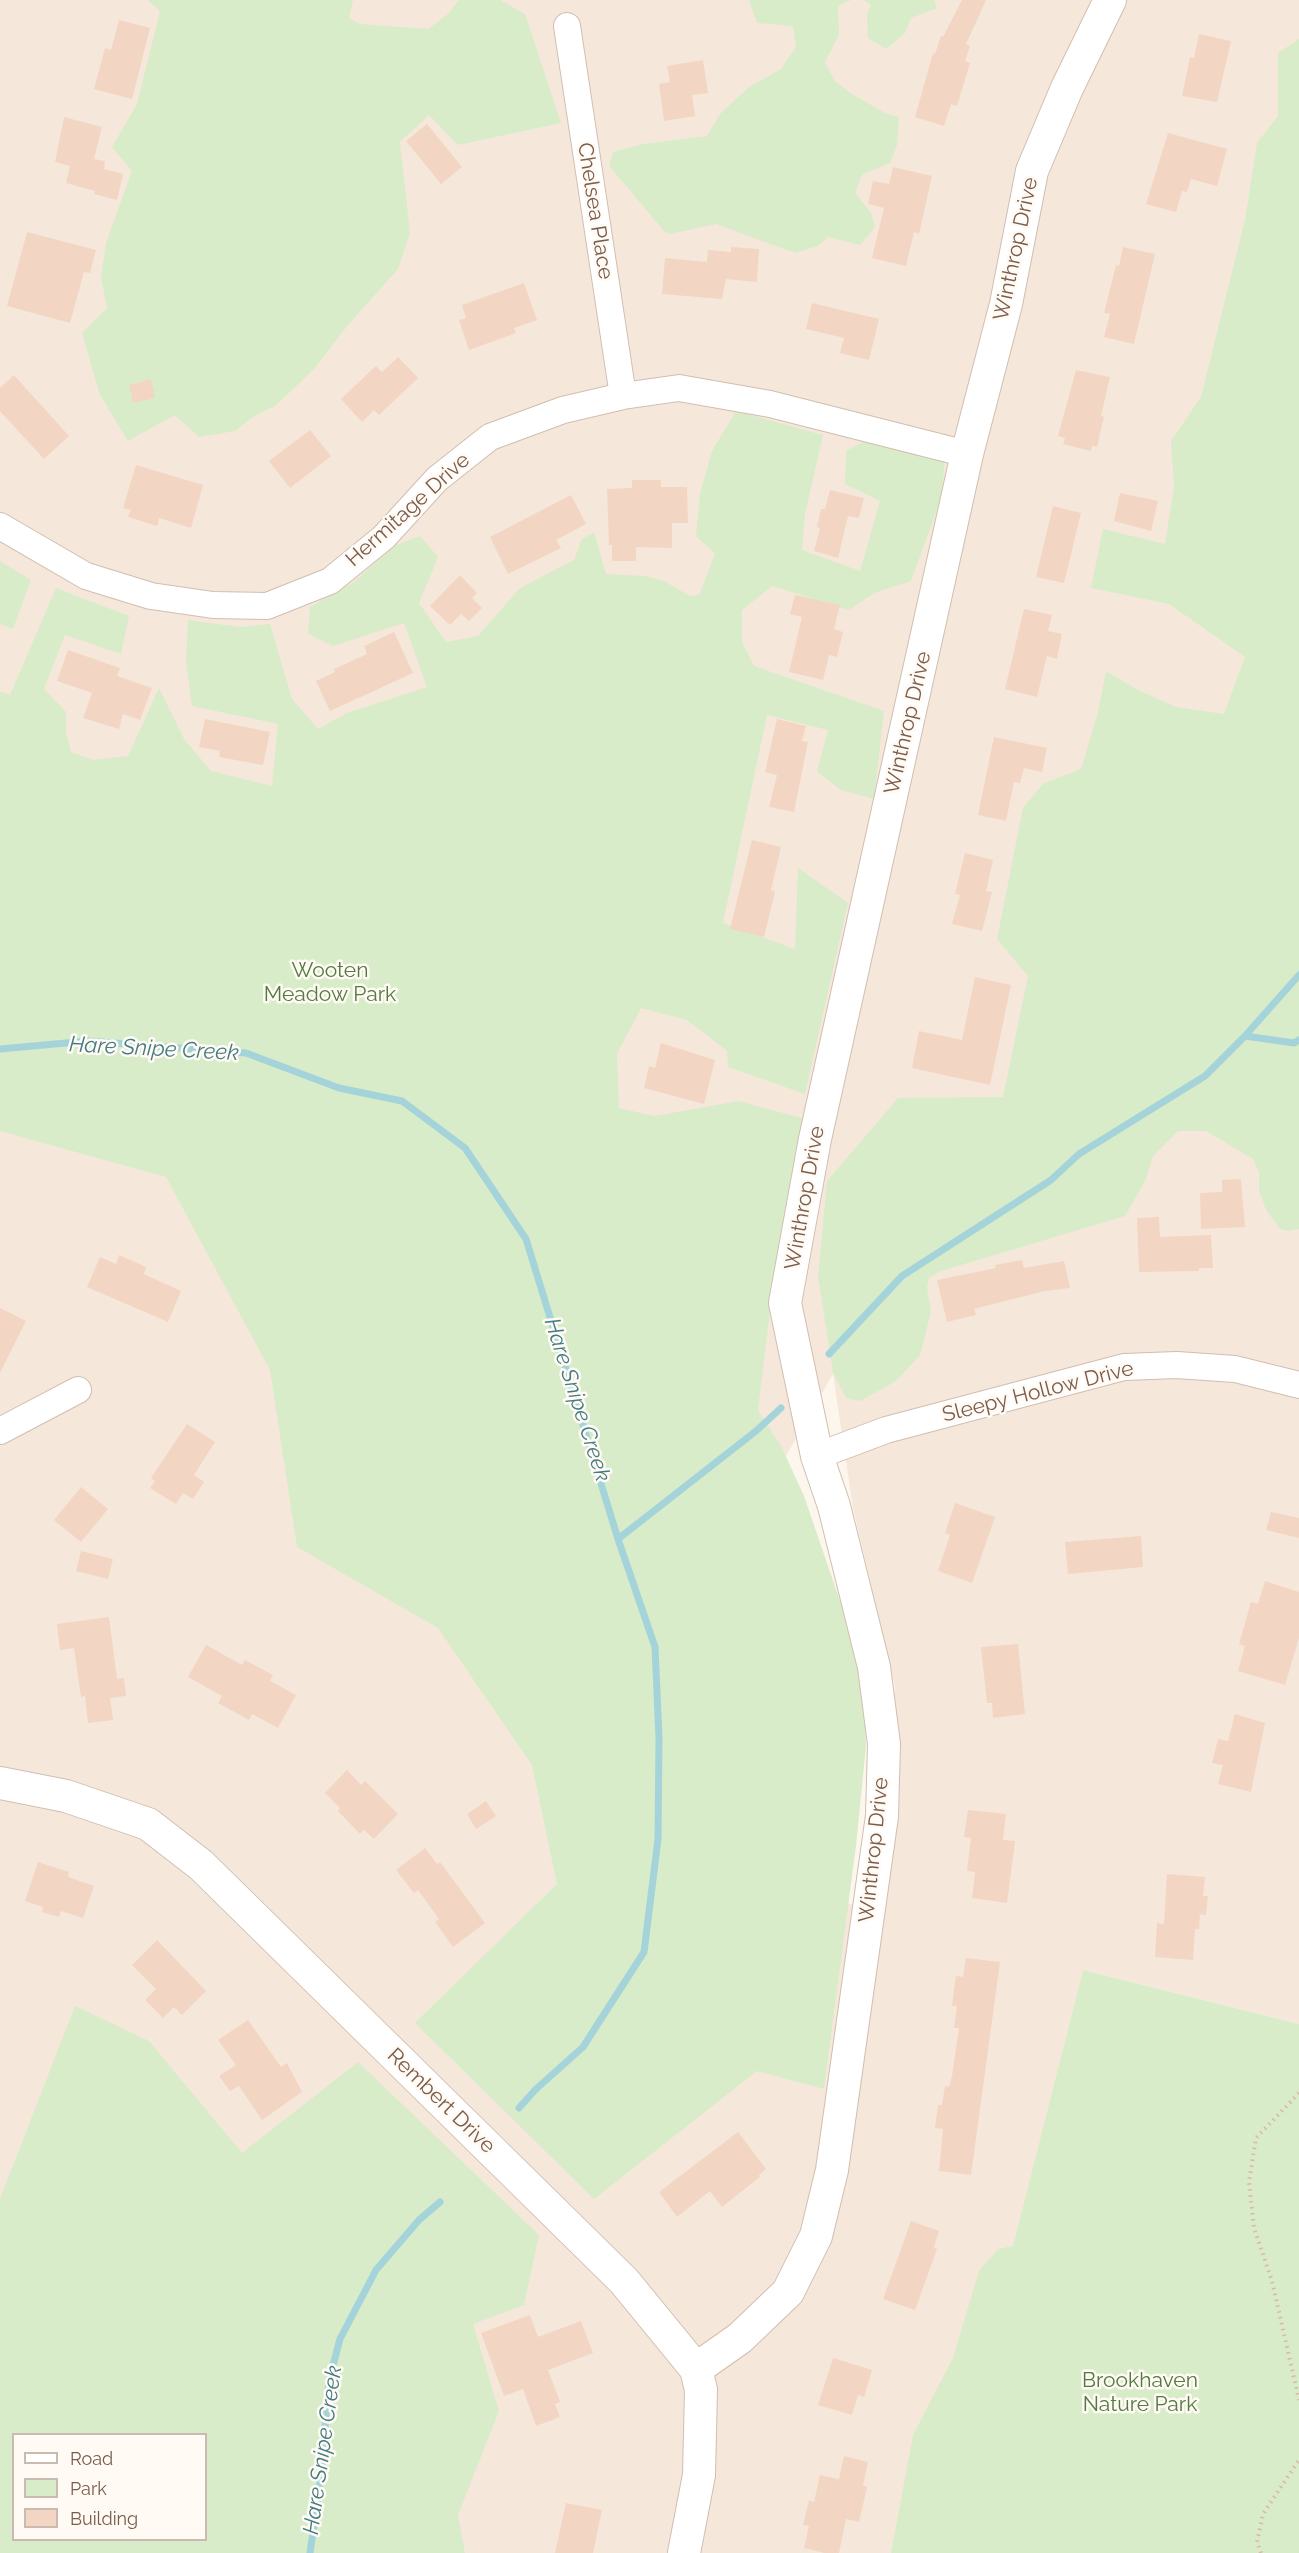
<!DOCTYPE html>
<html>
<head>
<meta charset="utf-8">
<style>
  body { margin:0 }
  #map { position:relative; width:1299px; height:2553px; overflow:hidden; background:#fdf6ec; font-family:Raleway,sans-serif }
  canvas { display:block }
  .legend { position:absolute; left:12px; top:2433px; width:195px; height:108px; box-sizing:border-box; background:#fffaf3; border:2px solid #cabbb1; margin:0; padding:8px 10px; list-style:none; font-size:18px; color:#7a5c4d }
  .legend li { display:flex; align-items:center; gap:12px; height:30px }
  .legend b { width:30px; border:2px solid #cabbb1 }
</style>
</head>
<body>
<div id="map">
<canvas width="1299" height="2553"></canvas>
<ul class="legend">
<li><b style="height:8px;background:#fff"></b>Road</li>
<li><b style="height:16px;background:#d8ecc9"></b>Park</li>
<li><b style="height:16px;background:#f3d5c3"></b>Building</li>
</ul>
</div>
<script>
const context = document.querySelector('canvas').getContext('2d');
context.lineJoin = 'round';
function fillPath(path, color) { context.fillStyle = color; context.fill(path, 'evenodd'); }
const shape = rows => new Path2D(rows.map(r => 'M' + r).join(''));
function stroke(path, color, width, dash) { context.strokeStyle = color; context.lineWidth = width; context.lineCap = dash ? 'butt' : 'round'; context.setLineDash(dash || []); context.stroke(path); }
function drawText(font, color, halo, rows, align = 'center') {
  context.font = font + ' Raleway,sans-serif'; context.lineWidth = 5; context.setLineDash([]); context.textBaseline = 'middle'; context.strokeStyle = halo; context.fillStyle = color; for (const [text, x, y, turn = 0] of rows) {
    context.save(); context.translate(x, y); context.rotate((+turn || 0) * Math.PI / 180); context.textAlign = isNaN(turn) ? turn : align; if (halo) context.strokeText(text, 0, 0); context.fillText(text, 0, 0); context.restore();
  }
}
fillPath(shape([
  [0,0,1299,0,1299,2024,1083,1970,936,2553,0,2553],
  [833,1374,853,1508,895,1687,883,1842,883,1908,835,1902,771,1482],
  [14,2434,206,2434,206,2540,14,2540]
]), '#f5e8da');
fillPath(shape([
  [148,0,353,0,349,18,360,24,428,29,448,14,459,0,500,0,525,14,561,123,458,145,429,115,400,142,410,233,398,269,348,325,313,370,275,406,254,416,235,431,199,437,175,415,128,441,100,395,82,333,107,308,101,277,106,243,132,171,112,147,137,104,160,11],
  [749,0,851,0,838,6,839,35,825,62,835,81,852,94,887,114,899,117,897,145,890,163,862,175,855,193,871,213,875,227,860,245,828,237,818,246,795,253,716,224,670,234,665,232,609,166,613,152,643,144,707,136,720,114,749,87,781,69,796,47,793,26,757,23],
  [864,0,934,0,937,8,911,18,905,33,886,49,868,38,867,15,871,5],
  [1299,39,1299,1229,1290,1231,1280,1229,1266,1210,1259,1191,1259,1172,1253,1159,1206,1131,1178,1131,1153,1156,1146,1179,1125,1216,941,1271,929,1278,927,1287,931,1312,920,1355,896,1381,860,1401,846,1398,833,1373,818,1276,827,1181,898,1098,1003,1097,1028,976,997,939,1023,808,1043,784,1081,769,1098,712,1106,671,1138,690,1176,707,1224,714,1245,657,1169,604,1091,588,1103,529,1165,544,1174,486,1171,441,1201,397,1245,220,1257,143,1278,116,1278,53],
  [736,411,823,435,805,514,802,550,860,571,880,501,845,484,846,451,865,441,945,459,941,499,911,581,874,593,849,610,772,586,742,610,742,642,754,666,884,711,874,799,841,790,817,772,828,730,767,715,723,923,795,949,798,868,848,903,805,1094,728,1067,727,1051,687,1020,641,1008,617,1054,619,1108,654,1116,739,1101,809,1120,776,1260,758,1410,782,1448,804,1496,862,1665,866,1746,856,1846,824,2089,757,2071,594,2199,415,2023,557,1884,532,1765,438,1628,297,1547,270,1370,166,1177,0,1131,0,691,10,695,56,588,129,616,121,654,65,635,44,689,66,712,66,732,71,752,93,760,128,756,159,688,184,739,211,771,272,786,278,724,192,706,186,662,188,620,240,627,270,624,292,699,318,729,347,713,427,687,404,623,333,646,308,634,310,607,354,582,394,546,420,536,438,557,419,603,446,642,478,636,520,588,574,560,582,539,594,532,606,574,645,576,664,581,690,596,699,595,715,554,696,536,700,494,712,451],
  [0,561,31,580,13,629,0,624],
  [1083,1970,1299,2024,1299,2553,891,2553,913,2435,953,2358,979,2271,998,2249,1013,2246],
  [75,2006,149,2041,242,2153,358,2062,539,2235,524,2305,473,2324,499,2411,458,2515,465,2553,0,2553,0,2199],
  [14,2434,206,2434,206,2540,14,2540]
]), '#d8ecc9');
stroke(shape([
  [1245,1036,1294,1043,1299,1040],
  [0,1049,88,1041,246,1053,339,1088,402,1101,465,1148,526,1239,618,1539,655,1647,659,1738,658,1839,644,1952,583,2047,535,2090,519,2108],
  [829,1354,902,1276,1051,1180,1079,1154,1205,1076,1245,1036,1299,975],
  [618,1539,756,1431,781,1408],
  [310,2553,321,2475,329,2381,340,2339,376,2270,419,2220,440,2202]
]), '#a5d3da', 7);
fillPath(shape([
  [962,0,986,0,966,44,970,46,965,61,970,63,957,106,951,104,944,126,915,117,933,53,935,54,941,36,943,37],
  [119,20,150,28,132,99,94,89,105,48,111,50],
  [1199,34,1231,41,1217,102,1182,96,1190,57,1194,58],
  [703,60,708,93,692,95,695,116,664,121,659,84,670,82,667,66],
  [64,117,102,127,94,159,105,161,104,169,123,174,117,200,94,194,95,191,66,183,70,166,55,162],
  [427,124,462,167,441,184,406,141],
  [1168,133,1227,149,1217,186,1191,179,1187,192,1182,191,1176,212,1146,204],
  [893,167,932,176,919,234,914,232,906,266,872,258,884,208,868,204,873,181,889,184],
  [27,232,96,250,90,273,84,272,70,323,7,306],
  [731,247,759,249,757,282,726,279,722,299,662,294,665,258,707,262,708,250,731,252],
  [1123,247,1155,254,1134,344,1104,337,1110,314,1104,313,1116,265,1119,266],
  [524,283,537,320,514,328,516,333,469,350,459,320,466,318,462,305],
  [812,303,879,319,869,360,840,353,844,338,806,329],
  [398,357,418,378,379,415,374,410,362,422,341,399,376,366,382,372],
  [1076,370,1110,377,1101,416,1104,417,1097,447,1092,446,1091,451,1063,444,1065,438,1058,436],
  [14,375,69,436,44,459,0,411,0,388],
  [151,379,155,398,133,403,129,385],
  [310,430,331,456,290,488,269,461],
  [136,465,203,485,191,528,159,518,157,526,128,517,131,510,123,508],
  [632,480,661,480,661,487,687,487,688,523,672,523,672,548,636,547,636,561,612,561,612,545,609,545,607,489,632,488],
  [830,490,864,498,859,518,848,516,838,558,814,551,820,528,817,527,821,509,825,509],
  [1120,493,1158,501,1151,531,1114,521],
  [571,495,586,524,556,540,561,548,508,574,490,537],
  [1053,506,1081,513,1064,583,1036,577],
  [460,575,477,593,472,598,482,608,469,621,461,614,450,625,430,606],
  [795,595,840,605,834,629,843,632,837,657,829,655,823,680,789,672,802,617,790,614],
  [1024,609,1052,615,1048,631,1062,634,1057,659,1047,656,1037,697,1005,689],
  [394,632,413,673,330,711,316,681,335,672,334,669,367,654,364,646],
  [68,650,120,668,117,676,152,688,140,720,123,714,119,729,83,718,92,693,57,681],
  [205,719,270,732,263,765,219,757,220,751,199,747],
  [777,719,806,726,802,741,808,742,794,812,769,807,777,775,765,772],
  [994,737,1047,748,1042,772,1024,768,1020,783,1014,782,1006,821,978,815],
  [752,840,781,847,771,890,775,892,764,937,730,929],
  [965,853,993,860,986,891,992,892,982,931,952,924,960,895,955,894],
  [975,977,1011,985,990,1085,912,1068,919,1031,962,1040],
  [661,1043,715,1060,704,1104,644,1088,649,1066,655,1068],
  [1241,1179,1245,1227,1201,1229,1200,1193,1222,1192,1222,1180],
  [1159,1217,1160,1237,1211,1235,1213,1268,1199,1268,1199,1271,1139,1272,1137,1218],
  [119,1255,146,1267,144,1274,181,1291,168,1322,87,1287,100,1257,116,1264],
  [1022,1260,1024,1268,1064,1261,1070,1288,1045,1291,974,1309,976,1315,947,1322,937,1280,996,1268,995,1265],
  [0,1308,26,1321,0,1373],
  [187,1424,215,1442,194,1475,204,1482,193,1499,183,1493,176,1504,150,1488,155,1481,151,1478],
  [81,1487,108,1509,81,1542,54,1520],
  [955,1503,995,1517,972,1583,938,1571,950,1535,945,1533],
  [1271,1512,1299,1518,1299,1538,1266,1530],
  [1141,1536,1143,1567,1068,1574,1065,1542],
  [81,1551,113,1559,108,1579,76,1571],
  [1265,1581,1299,1592,1299,1638,1285,1685,1238,1671,1245,1646,1239,1644,1251,1602,1258,1604],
  [109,1617,117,1679,124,1678,126,1696,110,1698,113,1720,88,1723,85,1696,81,1697,74,1648,60,1650,57,1624],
  [1018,1644,1025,1714,993,1718,992,1703,987,1703,981,1647],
  [206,1645,242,1665,245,1660,273,1675,270,1681,296,1695,278,1728,252,1714,249,1720,218,1703,222,1696,188,1677],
  [1235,1714,1265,1723,1251,1792,1218,1784,1223,1765,1212,1763,1218,1739,1228,1741],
  [347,1770,361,1785,365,1781,398,1814,374,1839,364,1830,360,1834,338,1811,340,1808,325,1793],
  [486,1801,496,1816,476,1829,467,1814],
  [968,1810,1006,1814,1003,1840,1015,1841,1007,1903,972,1898,975,1872,967,1871,971,1838,964,1837],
  [425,1848,437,1864,440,1862,485,1923,453,1947,435,1922,439,1919,418,1890,414,1893,396,1870],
  [38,1862,69,1872,68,1877,94,1886,83,1918,61,1911,59,1917,42,1912,43,1907,25,1901],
  [1167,1874,1205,1877,1203,1896,1208,1896,1206,1915,1200,1914,1199,1929,1195,1929,1193,1960,1155,1957,1157,1923,1164,1924],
  [157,1940,206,1991,182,2015,174,2007,163,2018,145,2000,156,1989,132,1965],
  [966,1958,1000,1962,971,2175,939,2171,943,2129,935,2128,938,2105,942,2105,945,2086,949,2087,952,2076,959,2028,954,2028,957,2006,952,2006,956,1976,963,1977],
  [248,2020,281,2067,287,2063,302,2092,262,2120,239,2086,230,2091,219,2076,236,2065,218,2040],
  [738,2132,766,2169,759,2175,760,2177,722,2207,710,2191,677,2217,659,2192],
  [911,2221,939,2231,934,2247,937,2249,915,2310,883,2299],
  [530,2315,538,2337,581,2321,593,2353,548,2370,560,2402,555,2404,560,2417,536,2426,523,2389,504,2396,481,2333],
  [833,2358,872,2370,864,2397,858,2395,852,2415,818,2405],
  [844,2456,868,2462,863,2485,867,2487,859,2522,846,2519,839,2553,824,2553,804,2548,809,2526,803,2525,809,2500,814,2502,820,2475,839,2479],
  [566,2503,602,2510,593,2553,555,2553]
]), '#f3d5c3');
const minor = shape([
  [567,26,623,396],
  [0,526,86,576,151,596,213,605,267,606,330,581,384,537,437,479,490,437,563,410,623,396,679,388,770,404,967,454],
  [0,1431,78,1390],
  [817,1456,886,1430,1124,1367,1177,1365,1235,1369,1299,1385]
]);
const tertiary = shape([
  [0,1783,66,1796,148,1824,201,1865,624,2281,696,2369,701,2390,699,2475,684,2553],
  [696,2369,740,2338,788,2292,816,2236,832,2170,882,1816,884,1744,874,1667,834,1506,817,1456,785,1303,815,1139,967,454,1006,304,1032,171,1067,88,1110,0]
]);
stroke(minor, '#d1beb0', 28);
stroke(tertiary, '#d1beb0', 34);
stroke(shape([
  [1299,2093,1256,2138,1249,2182,1254,2228,1272,2281,1299,2400],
  [1261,2553,1257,2542,1263,2514,1299,2460]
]), '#d9b8a5', 4, [1.5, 4.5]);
stroke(minor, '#fff', 26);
stroke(tertiary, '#fff', 32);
drawText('21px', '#7a5c4d', '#fffaf3', [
  ["Chelsea Place",595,211,81],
  ["Winthrop Drive",1016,249,-78],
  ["Hermitage Drive",408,510,-42],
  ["Winthrop Drive",908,723,-77],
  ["Winthrop Drive",805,1198,-80],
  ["Sleepy Hollow Drive",1038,1392,-14],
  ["Winthrop Drive",874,1850,-84],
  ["Rembert Drive",441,2101,44]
]);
drawText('21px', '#537a41', '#fffaf3', [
  ["Wooten",330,971],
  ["Meadow Park",330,995],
  ["Brookhaven",1140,2381],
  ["Nature Park",1140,2405]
]);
drawText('italic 22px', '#437c86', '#fffaf3', [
  ["Hare Snipe Creek",154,1049,3],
  ["Hare Snipe Creek",577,1400,72],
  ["Hare Snipe Creek",323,2450,-82]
]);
</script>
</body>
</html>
